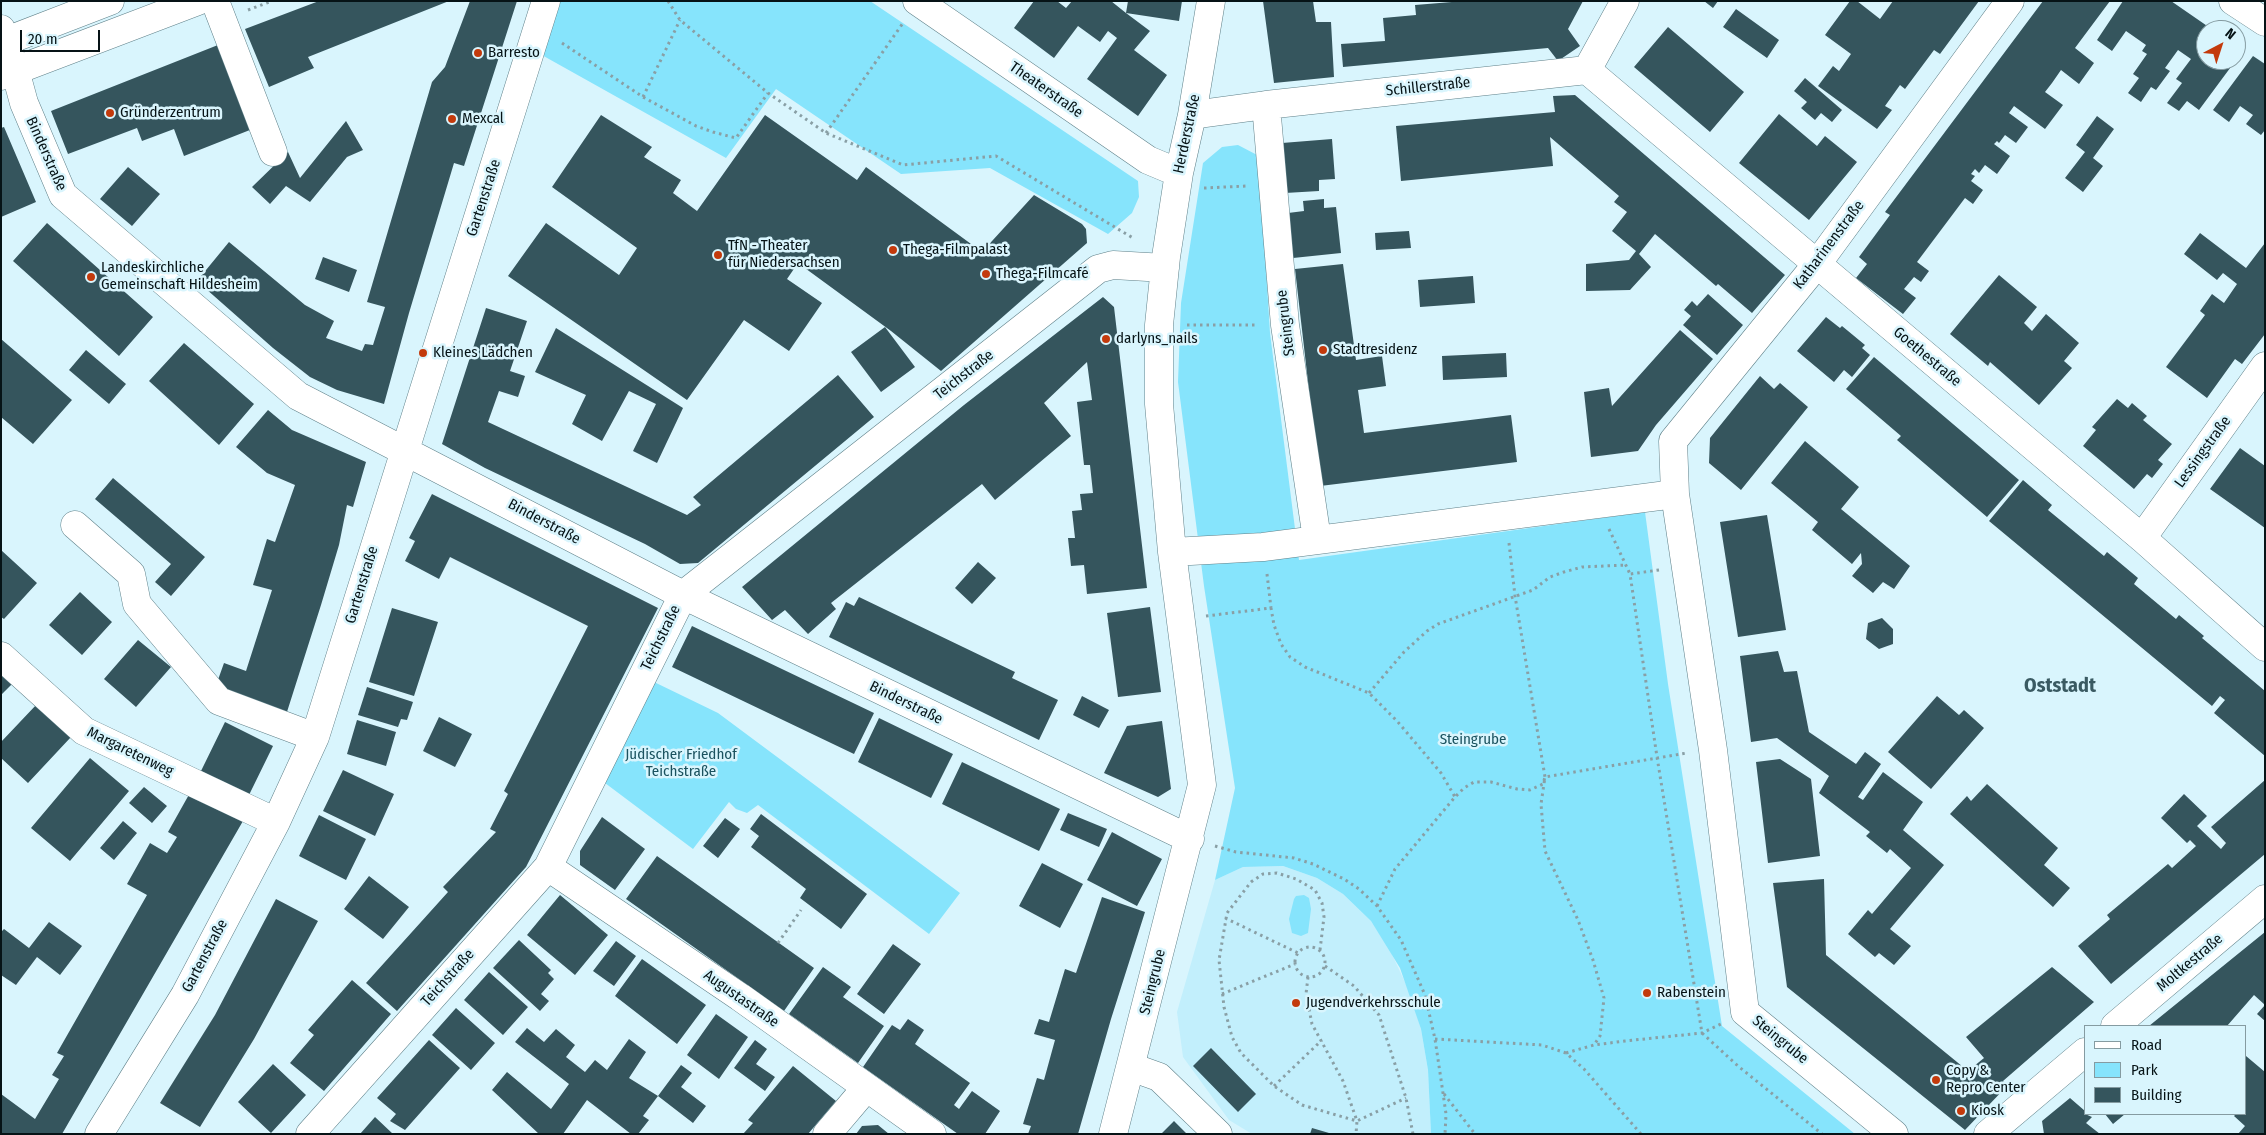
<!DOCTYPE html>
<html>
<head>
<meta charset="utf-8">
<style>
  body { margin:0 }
  #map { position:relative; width:2266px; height:1135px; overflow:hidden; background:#d9f5fd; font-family:"Fira Sans Condensed",sans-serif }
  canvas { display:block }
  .frame { position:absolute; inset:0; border:2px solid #061316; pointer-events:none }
  .legend { position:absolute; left:2084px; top:1025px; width:162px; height:90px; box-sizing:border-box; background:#d9f5fd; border:1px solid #859ba1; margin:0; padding:6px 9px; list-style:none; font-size:15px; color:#061316 }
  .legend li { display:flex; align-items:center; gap:10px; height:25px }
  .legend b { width:25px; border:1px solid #859ba1 }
  .north { position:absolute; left:2196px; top:20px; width:50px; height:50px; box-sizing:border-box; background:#d9f5fd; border:1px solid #859ba1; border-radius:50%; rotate:40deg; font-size:14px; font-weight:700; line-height:20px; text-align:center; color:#061316 }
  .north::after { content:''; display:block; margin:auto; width:18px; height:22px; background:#c33a0c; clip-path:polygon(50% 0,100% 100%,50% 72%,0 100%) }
  .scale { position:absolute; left:20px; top:30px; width:80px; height:22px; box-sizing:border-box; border:2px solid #061316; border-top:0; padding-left:6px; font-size:15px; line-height:18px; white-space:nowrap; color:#061316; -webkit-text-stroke:4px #d9f5fd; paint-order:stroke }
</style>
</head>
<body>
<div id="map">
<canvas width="2266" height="1135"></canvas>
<div class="frame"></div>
<ul class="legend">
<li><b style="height:6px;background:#fff"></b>Road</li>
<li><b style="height:14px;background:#86e4fc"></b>Park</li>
<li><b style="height:14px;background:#35555d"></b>Building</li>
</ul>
<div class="north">N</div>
<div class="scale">20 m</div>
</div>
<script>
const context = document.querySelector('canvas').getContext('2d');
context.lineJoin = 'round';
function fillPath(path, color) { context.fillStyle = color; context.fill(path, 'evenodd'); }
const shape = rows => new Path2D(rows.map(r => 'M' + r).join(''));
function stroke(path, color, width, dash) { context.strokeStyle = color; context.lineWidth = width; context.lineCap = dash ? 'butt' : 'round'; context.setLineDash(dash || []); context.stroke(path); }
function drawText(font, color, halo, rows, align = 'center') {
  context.font = font + ' "Fira Sans Condensed",sans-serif'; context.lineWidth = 5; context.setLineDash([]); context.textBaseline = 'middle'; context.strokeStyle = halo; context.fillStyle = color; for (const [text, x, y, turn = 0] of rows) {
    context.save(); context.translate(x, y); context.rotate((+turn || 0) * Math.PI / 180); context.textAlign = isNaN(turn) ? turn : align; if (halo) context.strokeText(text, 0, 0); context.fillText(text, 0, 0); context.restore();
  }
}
fillPath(shape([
  [1283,866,1317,878,1343,894,1371,921,1389,948,1411,995,1421,1029,1428,1070,1431,1134,1252,1134,1229,1120,1183,1057,1177,1012,1215,880,1243,867]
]), '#c2effc');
fillPath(shape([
  [554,1,870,1,1138,181,1139,197,1132,213,1108,234,990,168,901,174,776,89,726,158,540,54],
  [1238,145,1259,156,1270,333,1299,560,1645,512,1668,684,1722,1026,1855,1134,1431,1134,1428,1070,1421,1029,1400,968,1371,921,1343,894,1317,878,1283,866,1243,867,1215,880,1235,788,1204,586,1178,382,1181,303,1203,163,1222,147],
  [652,681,718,713,960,893,929,934,758,805,747,813,736,809,729,802,693,849,601,780],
  [1304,895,1309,898,1311,909,1308,933,1301,936,1292,933,1289,919,1294,899,1296,896]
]), '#86e4fc');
fillPath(shape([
  [319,1,449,1,308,57,314,68,269,87,245,29],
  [470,1,517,1,464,166,454,163,409,313,384,404,337,390,310,377,273,348,197,281,229,242,305,305,334,321,326,338,362,351,365,344,373,345,385,307,367,302,432,82,445,67],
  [1034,1,1057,1,1066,8,1072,1,1111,1,1126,13,1128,1,1182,1,1179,21,1126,13,1150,31,1134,50,1167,75,1138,116,1087,79,1117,38,1108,31,1100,42,1078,26,1054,58,1014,28],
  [1263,1,1313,1,1316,22,1331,22,1334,77,1274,83],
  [1464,1,1583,1,1568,29,1580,46,1558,61,1548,48,1343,67,1341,44,1385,41,1383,18,1416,15,1415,5],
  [1704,1,1718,1,1713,8],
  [1850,1,1857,1,1880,19,1893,1,1979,1,1940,54,1934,50,1905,89,1900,85,1885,106,1892,110,1877,129,1818,86,1833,66,1839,71,1851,54,1825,35],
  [2043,1,2110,1,2075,48,2094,63,2079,84,2061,70,2052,83,2045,92,2063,105,2045,129,2014,106,2009,113,2028,127,2016,143,2005,135,1999,143,1997,141,1994,144,2010,156,1997,174,1985,165,1979,173,1975,169,1971,174,1975,176,1971,181,1983,190,1973,204,1965,198,1917,262,1929,271,1921,282,1914,277,1904,289,1916,298,1903,314,1856,278,1867,264,1859,257,1890,215,1885,212],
  [2123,1,2171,1,2213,30,2206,30,2206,60,2236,60,2199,110,2187,101,2179,111,2167,103,2182,83,2176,79,2191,59,2178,50,2165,68,2170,71,2156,90,2151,87,2141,102,2128,93,2139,78,2133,74,2147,54,2142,51,2146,45,2126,31,2112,51,2097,40],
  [1736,9,1779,40,1767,58,1723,27],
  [1668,27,1744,92,1710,132,1634,67],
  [218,45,260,126,184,156,174,129,142,141,137,128,68,154,51,111],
  [2236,47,2242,51,2236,60],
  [2253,56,2265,64,2265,130,2261,135,2246,124,2253,115,2240,106,2229,122,2213,110],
  [1805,78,1842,110,1832,122,1821,113,1815,120,1801,108,1807,102,1794,91],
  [1575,95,1785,275,1752,313,1718,284,1716,286,1655,234,1639,254,1651,267,1630,290,1586,291,1586,264,1629,260,1636,251,1612,231,1627,212,1614,202,1619,196,1550,137,1553,166,1401,181,1396,126,1555,112,1553,96],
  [1779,114,1817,146,1825,136,1857,162,1809,220,1739,163],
  [601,115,652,147,644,157,681,180,673,193,697,211,765,115,857,180,866,167,982,252,1034,195,1082,224,1086,229,1087,243,941,371,891,331,798,263,787,279,822,303,789,351,744,320,687,400,508,276,546,223,619,275,637,248,552,187],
  [2097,116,2114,129,2093,158,2103,166,2083,192,2065,178,2085,152,2076,145],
  [346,121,363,150,347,157,310,202,286,186,270,204,252,187,288,152,300,178],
  [4,127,36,202,1,217,1,128],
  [1332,139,1335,179,1319,180,1319,191,1285,193,1282,143],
  [128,167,160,194,132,226,100,199],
  [1324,199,1324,208,1336,207,1341,253,1293,258,1288,213,1304,211,1303,201],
  [47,223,153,317,119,356,13,261],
  [1409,231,1411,248,1376,250,1375,233],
  [2200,233,2246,268,2265,243,2265,334,2242,364,2235,359,2207,398,2166,367,2205,315,2200,311,2212,294,2224,303,2237,284,2223,273,2217,280,2184,254],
  [323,257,357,270,349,292,315,279],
  [1343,264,1356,360,1382,356,1386,386,1358,390,1364,433,1511,415,1517,462,1320,486,1295,269],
  [1999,275,2037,307,2024,323,2032,331,2046,314,2079,343,2064,361,2072,368,2039,405,1990,362,1988,366,1950,334],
  [1473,276,1475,303,1420,307,1418,280],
  [1708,294,1743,325,1717,355,1683,325,1691,316,1684,310,1692,301,1697,306],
  [1103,297,1114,307,1147,588,1087,594,1084,565,1071,566,1068,538,1075,538,1072,511,1082,510,1080,494,1093,493,1090,465,1084,465,1077,402,1092,400,1087,362,1044,403,1071,436,995,500,982,484,831,603,836,609,808,634,785,610,772,620,742,587,964,405],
  [486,308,527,321,510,371,525,376,518,397,499,391,488,422,687,515,701,505,693,497,838,375,874,417,698,563,680,564,645,544,485,468,442,444],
  [1826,317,1840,328,1842,326,1865,345,1862,348,1870,355,1852,377,1844,370,1834,382,1797,351],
  [885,327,915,367,881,392,851,352],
  [556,328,683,408,657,463,633,451,656,404,629,391,602,441,572,424,586,395,535,372],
  [1680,330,1713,359,1656,425,1638,451,1591,457,1584,392,1609,388,1612,406],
  [1,339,72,400,33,444,1,417],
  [184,343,254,404,219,445,149,381],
  [86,350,126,384,109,404,69,370],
  [1506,353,1507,377,1443,380,1442,356],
  [1874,357,2019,480,1987,517,1897,440,1901,436,1846,389],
  [1760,376,1774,389,1780,383,1808,407,1741,490,1709,463,1710,438],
  [2117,399,2128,408,2132,403,2147,416,2143,420,2172,444,2158,460,2163,464,2152,478,2147,474,2134,489,2083,446,2096,430,2092,427],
  [268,410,292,430,366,462,353,507,347,505,339,545,321,605,286,715,214,691,224,663,246,671,272,590,253,585,267,539,275,542,295,485,267,473,236,447],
  [1805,441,1859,487,1841,509,1910,566,1894,589,1883,582,1873,593,1852,576,1862,564,1861,553,1852,564,1812,530,1818,522,1771,483],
  [2240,448,2265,466,2265,528,2210,489],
  [113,478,205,557,171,596,155,582,171,564,95,499],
  [2023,480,2052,505,2048,510,2104,556,2107,552,2138,578,2134,584,2176,619,2179,615,2204,636,2202,638,2265,691,2265,756,2214,713,2225,700,2220,696,2212,706,1989,521],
  [432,494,658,608,526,867,397,1011,366,983,448,892,443,887,496,832,490,829,508,794,504,791,588,626,450,557,439,579,405,561,415,541,409,538],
  [1767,515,1786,630,1738,637,1720,522],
  [1,550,37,583,4,619,1,617],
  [978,562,996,578,972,604,955,588],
  [80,592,112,622,82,655,49,625],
  [859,597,1015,672,1012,678,1058,700,1039,740,829,637,846,602,854,606],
  [1150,607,1161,692,1118,697,1107,613],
  [392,608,438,622,414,696,369,682],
  [1882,618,1893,629,1893,644,1879,649,1866,639,1868,623],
  [692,626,874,713,854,754,672,667],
  [138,640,171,667,136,707,104,679],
  [1778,651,1784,672,1797,671,1809,732,1856,764,1865,752,1881,764,1858,797,1863,800,1883,772,1923,802,1903,830,1944,865,1890,929,1911,946,1894,965,1879,953,1875,957,1848,934,1868,910,1872,914,1911,868,1890,849,1887,853,1866,836,1870,832,1819,793,1829,776,1777,738,1751,742,1740,656],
  [1,670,14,682,1,695],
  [367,687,413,702,407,720,401,719,398,727,358,715],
  [1082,696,1109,710,1099,728,1073,715],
  [1937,696,1959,715,1964,710,1984,728,1931,789,1888,752],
  [37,704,71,737,28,783,1,758,1,742],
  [439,717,472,734,455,767,423,751],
  [879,718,953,754,931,798,858,762],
  [357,720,396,732,386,766,347,754],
  [1162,721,1171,789,1158,797,1104,773,1127,726],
  [225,722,273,746,249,795,201,771],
  [90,758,129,791,70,861,31,828],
  [1780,759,1811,779,1820,856,1768,863,1756,762],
  [962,762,1060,809,1039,851,942,804],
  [343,770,394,794,375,836,323,811],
  [2265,780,2265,854,2111,984,2078,946,2110,919,2107,915,2168,864,2172,868,2196,846,2190,840,2187,843,2161,818,2184,794,2207,816,2197,826,2221,849,2226,843,2211,827],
  [1987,784,2058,848,2044,865,2070,888,2053,907,1950,814,1967,796,1971,801],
  [144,787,167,806,152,823,129,803],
  [191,791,243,821,62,1134,1,1134,1,1094,35,1119,59,1079,52,1075,64,1056,57,1053,147,895,127,884,150,843,167,853,177,837,168,832],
  [1068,813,1107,829,1099,847,1060,830],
  [761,814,867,894,841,929,800,898,806,889,751,847,759,836,750,829],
  [319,815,366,839,346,880,299,856],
  [602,817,645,849,615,890,580,865,580,851],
  [725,818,740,829,718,858,703,846],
  [123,821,137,833,114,860,100,848],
  [1112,832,1162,859,1137,906,1087,880],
  [657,856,814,968,784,1011,626,899],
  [1042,863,1083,884,1060,928,1019,906],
  [369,876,409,907,383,939,344,909],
  [1824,879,1826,955,1968,1071,1984,1058,1966,1037,2052,967,2094,1002,2003,1081,2007,1086,1965,1130,1787,987,1773,883],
  [560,895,608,935,575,975,527,935],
  [1102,897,1145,912,1111,1019,1078,1134,1028,1134,1031,1126,1023,1124,1037,1078,1044,1080,1055,1040,1034,1034,1039,1019,1049,1022,1065,969,1076,973],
  [276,899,318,921,254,1039,200,1127,160,1103,215,1015],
  [49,922,82,946,60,975,37,957,16,985,1,975,1,932,4,929,29,948],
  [2265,932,2265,1005,2254,995,2227,1026,2149,1026],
  [519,940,551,970,548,973,554,979,541,994,549,1001,540,1011,493,968],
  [616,941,636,956,614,986,593,971],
  [893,944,921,964,884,1014,857,994],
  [642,959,706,1005,677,1044,615,996],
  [823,967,851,987,843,997,884,1026,858,1063,789,1014],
  [489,972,528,1007,503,1035,464,1000],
  [352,980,391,1014,324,1091,290,1063,314,1035,308,1030],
  [2265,1005,2265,1021,2257,1014],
  [456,1008,495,1043,471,1070,432,1035],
  [716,1014,748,1037,719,1079,687,1055],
  [908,1019,924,1030,915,1044,970,1083,954,1105,959,1109,972,1091,1000,1111,985,1134,958,1134,863,1067,892,1025,900,1030],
  [527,1028,544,1042,556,1029,575,1045,566,1057,585,1072,595,1060,607,1070,629,1039,646,1052,629,1078,658,1096,643,1116,649,1120,638,1134,631,1134,587,1100,563,1134,539,1134,492,1090,507,1072,551,1109,569,1084,515,1042],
  [429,1040,460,1068,405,1130,390,1121,396,1114,377,1098],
  [755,1040,767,1049,756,1064,775,1077,765,1091,734,1068],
  [1211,1048,1256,1094,1238,1112,1193,1066],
  [2246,1056,2265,1072,2265,1134,2238,1134,2245,1126,2234,1116,2236,1114,2245,1114,2245,1058],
  [273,1064,306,1095,271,1133,238,1102],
  [681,1065,692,1073,681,1087,706,1106,693,1123,658,1096],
  [793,1066,836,1101,808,1134,743,1134,753,1123,748,1120],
  [2070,1098,2085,1111,2085,1114,2092,1117,2086,1123,2100,1134,2044,1134,2042,1121],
  [2105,1114,2125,1114,2113,1124],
  [375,1117,393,1134,360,1134],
  [1174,1121,1187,1134,1161,1134],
  [878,1125,889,1134,856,1134,862,1126],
  [1312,1128,1329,1133,1329,1134,1310,1134]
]), '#35555d');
const minor = shape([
  [215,1,273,152],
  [917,1,1148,160,1179,173],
  [2233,1,2265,22],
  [1,29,15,70,24,103,63,195,298,396,683,595,1190,839],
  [1587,70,2142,538,2265,647],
  [1587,70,1625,1],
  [1266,105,1285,325,1317,539],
  [1192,115,1266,105,1587,70],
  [75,525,131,574,137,604,219,701,315,737],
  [2142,538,2265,366],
  [1172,552,1263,547,1675,494],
  [1,656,84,731,276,822],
  [548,867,740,997,932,1134],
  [2115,1026,2265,899],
  [1131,1067,1159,1077,1218,1134],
  [99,1134,185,995,276,822,315,737,546,1],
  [310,1134,548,867,683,595,1098,269,1113,265,1165,268],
  [827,1134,866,1088],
  [1113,1134,1202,785,1172,552,1159,404,1159,325,1166,257,1179,173,1192,115,1211,1],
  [1894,1134,1745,1012,1713,750,1675,494,1673,441,1817,264,2010,1],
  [1988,1134,2085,1052]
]);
const major = shape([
  [1,43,110,1],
  [1,76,198,1]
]);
stroke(minor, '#5f8089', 29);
stroke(major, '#5f8089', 29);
stroke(shape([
  [668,1,680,20,768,93,826,133,903,165,996,156,1133,238],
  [248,10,272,1],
  [562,43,643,97,696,126,713,132,736,138,768,93],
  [643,97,680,20],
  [826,133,903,23],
  [1204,188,1247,186],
  [1187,325,1258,325],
  [1609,529,1630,574],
  [1509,543,1515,596,1545,777,1541,804,1545,851,1578,920,1593,960,1604,998,1600,1036,1594,1045],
  [1659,570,1630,574,1657,757,1702,1033,1738,1066,1822,1134],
  [1267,574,1271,608],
  [1206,616,1271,608,1274,625,1281,644,1290,657,1305,667,1369,693,1397,721,1441,773,1455,797],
  [1369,693,1404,652,1427,631,1438,624,1533,590,1550,577,1564,572,1582,567,1626,565],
  [1215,846,1236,852,1294,858,1313,864,1344,879,1359,889,1377,906,1401,940,1425,995,1435,1039,1443,1093,1446,1114,1445,1134],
  [1377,906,1395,869,1455,797,1464,788,1474,782,1491,782,1517,789,1530,790,1543,784,1545,777,1687,753],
  [1225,918,1298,953],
  [778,943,801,910],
  '1295 962a15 15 0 1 1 30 0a15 15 0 1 1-30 0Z',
  [1320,950,1324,917,1322,903,1315,890,1296,879,1277,873,1263,874,1251,882,1227,913,1219,960,1224,1007,1232,1037,1241,1053,1274,1086,1302,1105,1357,1121,1406,1098],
  [1325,966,1354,986,1379,1015,1406,1098,1413,1134],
  [1308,977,1306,994,1312,1024,1343,1081,1357,1121,1356,1134],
  [1222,994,1295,964],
  [1435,1039,1542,1045,1566,1053,1584,1069,1641,1134],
  [1566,1053,1594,1045,1625,1041,1702,1033,1721,1024],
  [1274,1086,1322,1040],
  [1444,1094,1475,1134]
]), '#899fa5', 3, [2.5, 4]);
stroke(minor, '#fff', 28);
stroke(major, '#fff', 28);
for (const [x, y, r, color] of [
  [478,53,5,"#c33a0c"],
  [110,113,5,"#c33a0c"],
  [452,119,5,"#c33a0c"],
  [893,250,5,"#c33a0c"],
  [718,255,5,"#c33a0c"],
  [986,274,5,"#c33a0c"],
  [91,277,5,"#c33a0c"],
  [1106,339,5,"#c33a0c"],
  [1323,350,5,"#c33a0c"],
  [423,353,5,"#c33a0c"],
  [1647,993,5,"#c33a0c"],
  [1296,1003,5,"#c33a0c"],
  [1936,1080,5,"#c33a0c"],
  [1961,1111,5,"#c33a0c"]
]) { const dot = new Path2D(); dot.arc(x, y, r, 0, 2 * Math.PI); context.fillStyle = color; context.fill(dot); stroke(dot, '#d9f5fd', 2); }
drawText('15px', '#061316', '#d9f5fd', [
  ["Barresto",488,53],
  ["Gründerzentrum",120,113],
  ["Mexcal",462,119],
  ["TfN - Theater",728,246],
  ["für Niedersachsen",728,263],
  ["Thega-Filmpalast",903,250],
  ["Landeskirchliche",101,268],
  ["Gemeinschaft Hildesheim",101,285],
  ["Thega-Filmcafé",996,274],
  ["darlyns_nails",1116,339],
  ["Stadtresidenz",1333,350],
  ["Kleines Lädchen",433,353],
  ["Rabenstein",1657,993],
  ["Jugendverkehrsschule",1306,1003],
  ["Copy &",1946,1071],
  ["Repro Center",1946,1088],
  ["Kiosk",1971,1111]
], 'left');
drawText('15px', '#061316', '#d9f5fd', [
  ["Schillerstraße",1428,87,-6],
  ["Theaterstraße",1046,90,35],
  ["Herderstraße",1187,134,-78],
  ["Binderstraße",46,154,66],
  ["Gartenstraße",484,198,-72],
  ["Katharinenstraße",1829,245,-53],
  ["Steingrube",1286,323,-97],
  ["Goethestraße",1927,357,40],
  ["Teichstraße",964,375,-38],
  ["Lessingstraße",2203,452,-54],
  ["Binderstraße",544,522,28],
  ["Gartenstraße",362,585,-73],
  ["Teichstraße",661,638,-64],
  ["Binderstraße",906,703,26],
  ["Margaretenweg",130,752,26],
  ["Gartenstraße",205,956,-62],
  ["Moltkestraße",2190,963,-40],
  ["Teichstraße",448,978,-48],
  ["Steingrube",1153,982,-76],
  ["Augustastraße",741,999,35],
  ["Steingrube",1780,1040,39]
]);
drawText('15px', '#1a525f', '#d9f5fd', [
  ["Steingrube",1473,740],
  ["Jüdischer Friedhof",681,755],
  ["Teichstraße",681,772]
]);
drawText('bold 20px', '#3a5a62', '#d9f5fd', [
  ["Oststadt",2060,686]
]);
</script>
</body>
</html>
